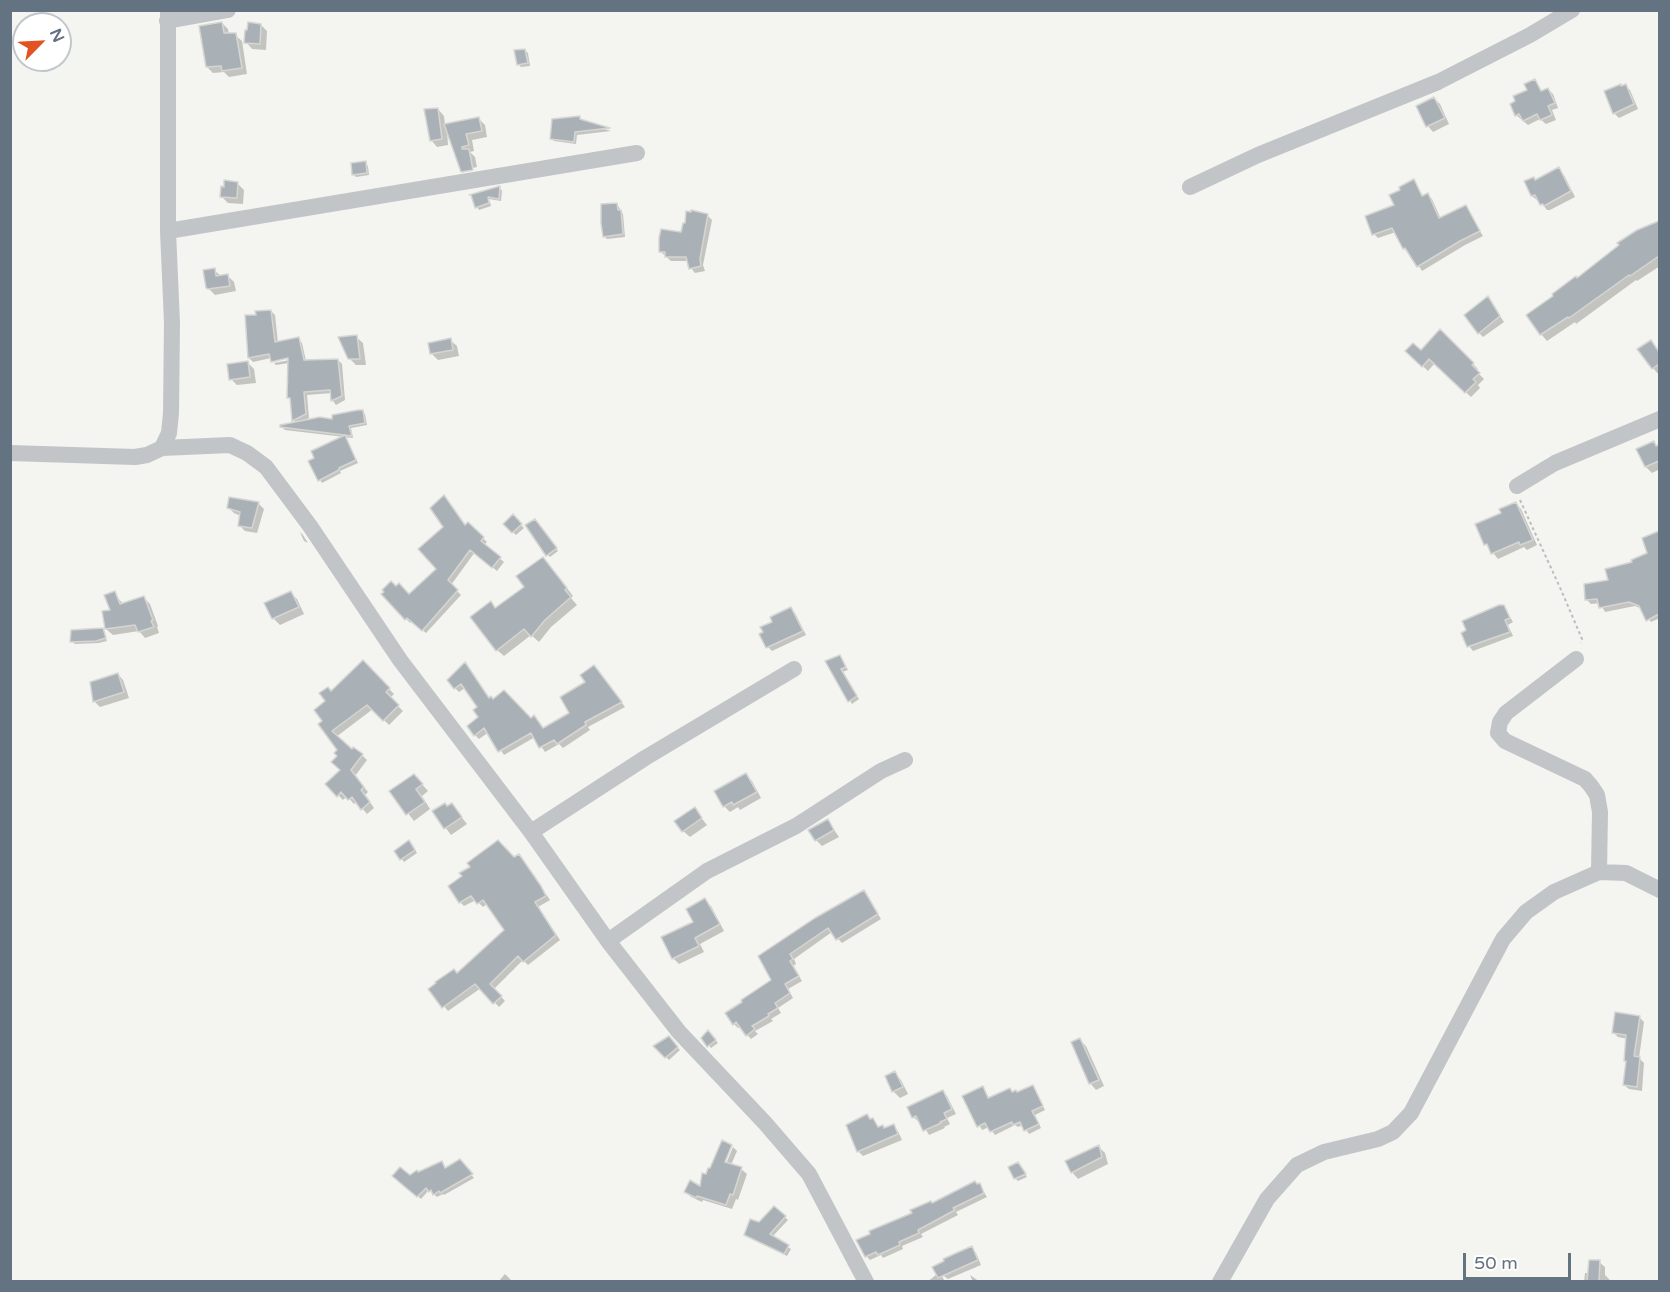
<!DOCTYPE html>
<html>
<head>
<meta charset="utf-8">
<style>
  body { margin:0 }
  #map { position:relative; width:1670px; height:1292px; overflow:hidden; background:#f4f4f0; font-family:"Varela Round",sans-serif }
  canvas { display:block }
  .frame { position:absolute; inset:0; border:12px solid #637381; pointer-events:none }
  .north { position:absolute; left:12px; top:12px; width:60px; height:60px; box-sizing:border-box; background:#fff; border:2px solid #c1c7cd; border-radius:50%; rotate:66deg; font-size:16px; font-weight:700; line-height:24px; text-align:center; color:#637381 }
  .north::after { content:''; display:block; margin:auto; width:21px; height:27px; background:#e25222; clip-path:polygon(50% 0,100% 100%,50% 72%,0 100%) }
  .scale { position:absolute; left:1463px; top:1253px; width:108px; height:27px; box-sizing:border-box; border:3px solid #637381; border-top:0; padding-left:8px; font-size:18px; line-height:21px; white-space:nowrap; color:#637381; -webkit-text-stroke:4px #fff; paint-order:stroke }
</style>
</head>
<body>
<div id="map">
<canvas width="1670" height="1292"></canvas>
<div class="frame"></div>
<div class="north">N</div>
<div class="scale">50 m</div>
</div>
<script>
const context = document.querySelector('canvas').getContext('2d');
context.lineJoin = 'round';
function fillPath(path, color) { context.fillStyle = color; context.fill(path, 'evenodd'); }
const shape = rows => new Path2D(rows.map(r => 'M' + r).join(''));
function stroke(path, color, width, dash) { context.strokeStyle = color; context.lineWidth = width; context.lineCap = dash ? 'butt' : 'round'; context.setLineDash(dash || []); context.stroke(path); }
fillPath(shape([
  [222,23,228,29,229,35,235,35,242,41,247,74,229,77,224,72,213,73,207,67],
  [261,25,267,31,266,50,252,49,246,42],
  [525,50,528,53,530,66,521,67,518,64],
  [1535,81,1542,92,1548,89,1553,94,1558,108,1552,110,1556,120,1546,124,1540,119,1528,125,1516,115],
  [1625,86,1630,90,1638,109,1619,118,1614,113],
  [1434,98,1440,104,1449,124,1433,132,1428,126,1418,107],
  [438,109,444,116,445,125,478,118,485,125,487,137,472,140,474,151,470,152,475,157,477,167,464,170,464,173,462,171,447,130,448,145,437,147,431,140],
  [579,117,582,122,611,131,577,135,576,144,554,141,551,138],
  [365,163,368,166,369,175,356,177,353,174],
  [1559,169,1564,175,1575,197,1550,210,1547,210,1539,200,1538,201,1532,196,1534,178,1536,181],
  [1413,181,1424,197,1428,195,1432,199,1441,219,1465,207,1483,236,1465,245,1422,271,1410,252,1404,249,1396,232,1378,238,1374,234],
  [237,183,244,190,243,204,228,203,222,197],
  [500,188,502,191,501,201,489,199,491,206,479,210,477,207,473,198],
  [617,204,623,214,625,237,607,239,604,236],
  [708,216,712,220,703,265,705,271,695,273,691,268,689,261,671,261,661,252,682,233],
  [1660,223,1660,266,1637,281,1636,280,1576,324,1575,322,1547,341,1541,334,1528,315,1578,279,1638,232],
  [214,270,221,276,227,275,234,282,236,291,215,295,209,289],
  [1488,298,1504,322,1483,337,1479,333],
  [271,311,275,315,278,343,298,339,302,343,306,361,338,360,342,364,345,400,336,405,333,401,332,393,307,395,309,418,303,421,334,421,363,412,365,414,367,425,351,428,353,438,285,430,282,427,297,423,293,420,291,400,289,397,289,363,276,365,274,363,295,359,295,356,273,360,273,362,271,358,253,362,249,358,257,316],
  [1440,331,1478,369,1476,371,1484,379,1478,385,1480,388,1471,397,1435,363,1428,371,1407,351,1421,352],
  [356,337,363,343,366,365,356,365,349,358],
  [450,340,457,346,459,356,438,360,432,354],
  [1651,342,1660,352,1659,375,1653,368],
  [247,362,254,369,256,383,237,385,231,379],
  [345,437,358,463,340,471,341,473,322,483,310,461],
  [1654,443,1660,447,1660,469,1652,473,1646,467],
  [258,503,264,509,257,533,245,531,239,525,241,516,234,513,228,507],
  [1516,503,1521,509,1537,545,1527,550,1524,547,1498,559,1486,544,1503,513],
  [513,517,524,528,516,535,505,524],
  [537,523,558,551,550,557,548,555],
  [468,524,487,542,484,545,504,562,497,571,475,552,451,585,461,595,426,633,412,621,410,623,383,594,409,595,438,569,445,527,466,526],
  [300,532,303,535,308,543,304,541],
  [1655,534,1660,538,1660,618,1651,622,1642,609,1635,606,1605,612,1600,603,1591,604,1587,600,1649,553],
  [550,566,573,596,571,598,577,605,551,627,539,642,531,635,504,656,497,650,491,603,496,609],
  [114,593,123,604,143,597,150,604,158,626,157,627,159,633,145,638,139,631,113,635,106,629,112,611],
  [291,593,297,599,304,614,280,625,273,618],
  [1504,607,1513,622,1508,625,1513,636,1473,651,1469,646,1463,634],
  [791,609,795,613,806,635,772,651,768,647,774,622],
  [102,630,107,641,99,643,75,644,72,641],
  [840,657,848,670,842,672,859,699,852,704,827,662],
  [363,662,394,694,390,698,403,711,389,725,373,709,336,737,352,752,362,755,367,760,355,776,368,792,365,795,374,808,367,814,357,802,354,804,347,796,343,800,327,784,342,770,339,750,324,721,327,702,331,692],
  [465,664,490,699,531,720,543,729,571,714,587,683,598,671,625,707,588,727,590,730,563,748,559,744,545,752,535,737,504,755,489,732,479,739,475,735,481,717,479,708,465,688,459,692,455,688],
  [118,674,123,680,129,698,100,707,94,701],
  [746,775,752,781,761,798,740,810,738,807,730,812,724,806],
  [420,782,428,791,422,796,430,809,414,821,391,791],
  [452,805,467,824,451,835,434,812],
  [694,809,707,825,690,837,683,831],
  [828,821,839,837,822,846,816,840],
  [412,845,417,853,404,862,396,851],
  [514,859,523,860,550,900,538,907,560,940,528,965,523,960,494,989,505,1001,499,1007,481,988,448,1011,430,989,457,974,506,930,487,904,483,907,476,900,464,906,460,902],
  [864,892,881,919,842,943,832,932,794,959,796,964,793,966,802,981,788,989,793,998,778,1008,781,1013,771,1019,773,1021,755,1031,758,1034,751,1039,740,1027,738,1028,734,1024,773,981,760,957],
  [705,900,711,906,724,931,700,944,704,952,679,964,673,958,695,923],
  [1640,1018,1644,1022,1639,1058,1644,1063,1642,1091,1629,1089,1624,1085,1628,1039,1618,1037,1613,1032],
  [711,1034,718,1043,711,1048,703,1038],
  [668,1038,680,1050,669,1060,656,1046],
  [1080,1040,1086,1046,1104,1086,1096,1090,1090,1083],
  [895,1073,901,1080,908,1094,900,1098,893,1091],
  [1033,1087,1045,1110,1035,1115,1041,1128,1029,1134,1023,1125,1018,1127,1015,1125,995,1135,989,1127,982,1130,964,1097,983,1088,990,1099,1017,1094],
  [943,1092,947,1096,956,1114,947,1118,950,1124,944,1127,945,1128,929,1135,920,1120,918,1121,913,1117],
  [867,1116,880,1128,885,1130,893,1126,898,1131,902,1140,863,1156,858,1151],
  [722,1142,732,1146,730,1146,721,1168,724,1169,733,1147,737,1151,731,1165,741,1169,747,1174,738,1200,736,1199,732,1209,703,1200,702,1202,691,1197,685,1191,701,1188],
  [1099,1147,1105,1153,1108,1164,1078,1179,1072,1172],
  [459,1161,474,1178,444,1195,443,1194,437,1197,429,1190,421,1199,394,1175,410,1177,442,1163,446,1169],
  [1018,1163,1027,1177,1018,1181,1015,1178],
  [979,1185,987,1197,956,1212,958,1215,921,1234,923,1237,902,1246,903,1249,883,1258,881,1255,870,1260,866,1256],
  [774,1208,788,1220,772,1237,791,1249,787,1256,748,1237],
  [971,1248,976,1253,981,1265,948,1279,941,1274,945,1282,927,1282],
  [1599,1262,1605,1267,1605,1275,1612,1282,1584,1282,1585,1273,1589,1273],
  [505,1274,513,1282,498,1282],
  [970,1275,980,1282,973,1282]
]), '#0003');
const building = shape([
  [222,22,224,33,236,33,242,68,222,71,221,66,206,67,199,26,222,22],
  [248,22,261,24,260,44,244,43,245,30,247,30,248,22],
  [525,49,528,63,517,65,514,50,525,49],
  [1535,79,1541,91,1548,88,1555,103,1548,106,1552,115,1540,120,1537,114,1523,121,1519,114,1515,116,1510,104,1515,101,1513,96,1527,90,1524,84,1535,79],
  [1621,84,1621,86,1626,84,1634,104,1613,114,1604,91,1621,84],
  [1434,97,1445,118,1426,127,1416,106,1434,97],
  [438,108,442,139,430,141,424,109,438,108],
  [580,116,580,119,610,128,575,132,574,142,550,139,552,119,580,116],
  [479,117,482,131,466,134,469,145,462,147,462,149,469,149,473,170,461,172,444,124,479,117],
  [366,161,367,173,352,175,351,163,366,161],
  [1559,167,1571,191,1544,206,1543,204,1540,205,1535,195,1531,196,1524,181,1534,177,1535,180,1559,167],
  [1414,179,1422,196,1428,193,1439,218,1466,205,1480,231,1460,241,1417,267,1405,248,1403,249,1392,228,1372,235,1365,216,1394,205,1389,195,1400,190,1399,187,1414,179],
  [224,180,238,182,237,198,220,197,221,186,224,187,224,180],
  [500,186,499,199,488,197,489,203,475,208,471,195,469,195,500,186],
  [617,203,618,210,621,210,623,234,603,237,601,223,601,204,617,203],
  [691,210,708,214,700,259,701,266,689,269,686,257,665,257,665,252,659,252,659,238,661,229,681,232,683,223,685,223,686,211,691,212,691,210],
  [1659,221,1659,256,1630,276,1629,275,1569,318,1568,317,1540,335,1526,315,1553,296,1552,294,1576,276,1577,278,1619,245,1617,243,1637,230,1659,221],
  [215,268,216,276,228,274,230,286,208,289,206,288,203,270,215,268],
  [1488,296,1500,316,1478,334,1464,315,1488,296],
  [271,310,275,342,299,337,304,360,338,359,342,396,331,401,330,390,304,392,306,414,292,421,290,398,287,398,288,358,271,362,269,354,248,358,245,315,256,315,255,311,271,310],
  [1440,329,1474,363,1472,365,1480,373,1473,379,1476,382,1465,393,1429,359,1422,367,1405,351,1413,343,1421,350,1440,329],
  [357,335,360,359,348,359,338,337,357,335],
  [451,338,453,350,430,354,428,343,451,338],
  [1651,340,1659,352,1659,364,1652,369,1637,349,1651,340],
  [248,361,250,377,229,380,227,364,248,361],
  [358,410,363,410,365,423,349,426,352,436,280,427,280,425,320,417,332,419,332,415,358,410],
  [345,435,356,460,339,468,339,470,318,481,308,461,314,458,311,451,345,435],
  [1654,441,1656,446,1659,445,1659,461,1645,467,1636,449,1654,441],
  [444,495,465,525,468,522,484,537,481,541,501,557,492,568,470,550,448,580,458,590,422,631,407,618,405,620,381,594,384,592,382,590,391,581,396,586,399,583,409,594,436,569,418,549,443,527,430,508,444,495],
  [229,497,259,502,252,528,238,526,240,512,227,508,229,497],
  [1516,502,1533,540,1520,545,1519,542,1491,554,1487,544,1484,545,1475,524,1501,513,1499,509,1516,502],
  [513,514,522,524,512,533,503,524,513,514],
  [535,519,557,548,546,556,525,525,535,519],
  [1659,531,1659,614,1646,621,1639,606,1629,602,1599,608,1597,599,1585,600,1584,584,1608,580,1605,569,1632,562,1631,560,1647,553,1642,538,1659,531],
  [543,557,567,588,565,590,571,597,545,620,531,637,524,629,496,651,470,617,491,601,495,608,524,587,516,576,543,557],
  [115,591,120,604,144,596,153,620,151,621,154,627,138,632,135,625,105,629,102,611,110,610,104,595,115,591],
  [291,591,299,607,272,619,264,603,291,591],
  [1499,605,1504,605,1510,618,1505,620,1510,632,1467,647,1461,633,1466,630,1462,621,1499,605],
  [791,607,803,631,766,648,759,634,763,632,760,627,772,622,770,617,791,607],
  [103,628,106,638,96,641,70,642,71,630,103,628],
  [840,655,846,667,841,669,857,696,848,702,825,661,840,655],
  [363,660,390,688,386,692,399,705,383,721,367,705,332,731,352,749,353,747,363,754,351,770,364,787,361,790,370,802,361,810,352,797,348,800,341,792,337,797,325,784,340,770,331,762,337,756,334,753,337,750,318,724,322,721,314,710,325,701,319,693,328,687,331,691,363,660],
  [465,662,489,698,491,696,493,699,504,690,531,718,534,715,543,728,569,713,560,697,585,682,580,675,594,665,622,702,585,722,586,725,557,744,554,740,539,748,531,733,498,752,484,728,474,736,467,726,478,717,473,710,477,707,461,684,454,689,447,680,465,662],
  [118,673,124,692,93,702,90,682,118,673],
  [746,773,757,792,733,805,732,802,723,807,714,791,746,773],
  [414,774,423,784,416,789,425,802,406,815,389,791,414,774],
  [445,803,447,806,452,803,462,817,444,829,432,811,445,803],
  [695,807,702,818,682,832,674,821,695,807],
  [828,819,834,830,815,841,808,830,828,819],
  [409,840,415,850,400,860,394,851,409,840],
  [498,840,514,857,519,854,541,886,546,896,535,902,556,935,523,962,518,956,490,984,502,996,493,1004,475,984,442,1008,428,989,436,983,435,982,454,969,457,973,504,930,483,900,477,904,471,896,459,903,448,886,462,876,459,873,470,867,467,863,498,840],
  [864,890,878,914,836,940,828,928,790,954,793,959,790,961,799,976,785,984,790,993,775,1003,778,1008,768,1014,769,1016,752,1026,755,1029,746,1036,736,1022,733,1025,725,1013,742,1002,741,1000,771,980,758,956,815,918,864,890],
  [705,898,720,924,695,938,699,946,672,959,661,937,693,922,686,909,705,898],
  [1615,1012,1640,1016,1634,1056,1640,1057,1637,1087,1623,1085,1626,1061,1624,1061,1626,1035,1612,1033,1615,1012],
  [708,1030,716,1040,707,1047,701,1038,708,1030],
  [669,1036,678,1047,665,1058,653,1046,669,1036],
  [1080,1038,1099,1080,1089,1084,1071,1042,1080,1038],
  [895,1071,903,1087,892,1092,885,1076,895,1071],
  [1033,1085,1043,1106,1032,1111,1039,1124,1024,1131,1020,1122,1013,1125,1012,1122,990,1132,985,1123,977,1127,962,1096,983,1086,988,1098,1010,1088,1012,1092,1016,1090,1017,1092,1033,1085],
  [943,1090,952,1109,944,1113,947,1119,940,1122,941,1123,923,1131,916,1116,912,1118,907,1107,943,1090],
  [867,1114,870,1119,873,1118,878,1127,883,1125,884,1128,894,1124,898,1134,857,1152,846,1125,867,1114],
  [722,1140,732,1145,725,1162,742,1167,733,1195,730,1194,726,1205,697,1196,696,1198,684,1192,690,1180,700,1186,702,1173,706,1174,708,1168,710,1168,722,1140],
  [1099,1145,1102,1157,1071,1173,1065,1161,1099,1145],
  [460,1159,473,1174,440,1193,439,1191,433,1195,431,1190,429,1192,426,1188,417,1197,392,1176,400,1167,410,1175,417,1170,418,1172,442,1161,445,1168,460,1159],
  [1018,1162,1026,1174,1014,1179,1008,1167,1018,1162],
  [975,1181,977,1184,980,1183,984,1193,953,1208,955,1210,918,1230,919,1233,899,1242,900,1245,878,1255,876,1252,865,1257,856,1240,870,1234,869,1231,912,1213,910,1210,931,1201,932,1203,975,1181],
  [774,1206,786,1216,770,1234,789,1245,784,1254,744,1235,750,1219,759,1222,774,1206],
  [972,1246,978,1260,938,1278,932,1267,944,1261,943,1259,972,1246],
  [1589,1260,1600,1260,1599,1281,1587,1281,1589,1260]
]);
fillPath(building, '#aab1b6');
stroke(building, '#d5d5d3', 1.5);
stroke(shape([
  [1520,500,1562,592,1582,639,1581,643]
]), '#bbbdbf', 2, [3, 3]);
stroke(shape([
  [167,21,228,10],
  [1190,187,1258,155,1438,82,1530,35,1572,10],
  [168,231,637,153],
  [162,448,230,445,247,453,266,467,310,526,400,660,531,832,608,941,679,1032,765,1123,809,1174,866,1282],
  [10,453,135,457,147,455,162,448,169,433,171,413,172,323,168,231,168,10],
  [1517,486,1555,463,1660,419],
  [1576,659,1506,713,1500,722,1498,733,1505,741,1585,779,1591,786,1597,795,1600,812,1599,872],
  [531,832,645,758,794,669],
  [608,941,707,871,796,826,881,771,905,760],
  [1220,1282,1267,1199,1297,1165,1324,1152,1378,1139,1393,1132,1411,1113,1503,939,1526,912,1554,892,1599,872,1626,873,1660,890]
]), '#c1c5c8', 16);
</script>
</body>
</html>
